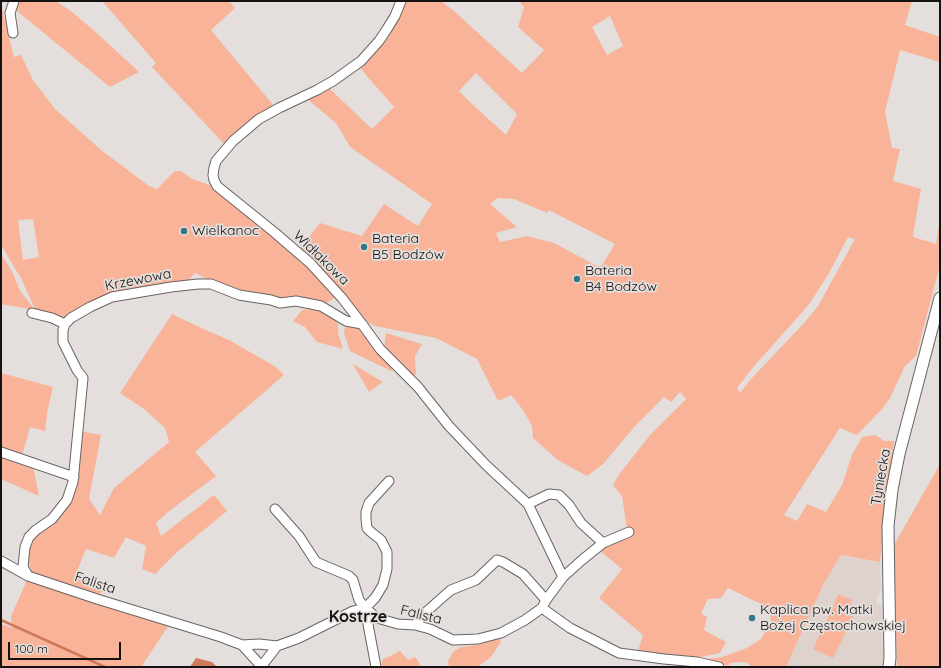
<!DOCTYPE html>
<html>
<head>
<meta charset="utf-8">
<style>
  body { margin:0 }
  #map { position:relative; width:941px; height:668px; overflow:hidden; background:#e4dfdd; font-family:Quicksand,sans-serif }
  canvas { display:block }
  .frame { position:absolute; inset:0; border:2px solid #141312; pointer-events:none }
  .scale { position:absolute; left:8px; top:642px; width:113px; height:18px; box-sizing:border-box; border:2px solid #141312; border-top:0; padding-left:5px; font-size:12px; line-height:14px; white-space:nowrap; color:#141312; -webkit-text-stroke:3px #e4dfdd; paint-order:stroke }
</style>
</head>
<body>
<div id="map">
<canvas width="941" height="668"></canvas>
<div class="frame"></div>
<div class="scale">100 m</div>
</div>
<script>
const context = document.querySelector('canvas').getContext('2d');
context.lineJoin = 'round';
function fillPath(path, color) { context.fillStyle = color; context.fill(path, 'evenodd'); }
const shape = rows => new Path2D(rows.map(r => 'M' + r).join(''));
function stroke(path, color, width, dash) { context.strokeStyle = color; context.lineWidth = width; context.lineCap = dash ? 'butt' : 'round'; context.setLineDash(dash || []); context.stroke(path); }
function drawText(font, color, halo, rows, align = 'center') {
  context.font = font + ' Quicksand,sans-serif'; context.lineWidth = 3.5; context.setLineDash([]); context.textBaseline = 'middle'; context.strokeStyle = halo; context.fillStyle = color; for (const [text, x, y, turn = 0] of rows) {
    context.save(); context.translate(x, y); context.rotate((+turn || 0) * Math.PI / 180); context.textAlign = isNaN(turn) ? turn : align; if (halo) context.strokeText(text, 0, 0); context.fillText(text, 0, 0); context.restore();
  }
}
fillPath(shape([
  [841,555,880,562,881,588,876,603,882,606,883,662,882,667,786,667,823,585]
]), '#dfd2cd');
fillPath(shape([
  [15,1,56,1,71,11,98,34,139,72,110,87,12,7],
  [102,1,229,1,235,8,211,30,273,105,237,134,226,146,152,67,156,63],
  [403,1,441,1,454,11,522,73,544,50,518,27,524,7,519,1,912,1,905,25,940,37,940,62,900,50,885,112,892,148,900,149,893,181,921,189,916,217,913,237,936,244,940,219,940,265,916,356,905,366,890,398,882,409,857,435,840,428,784,515,797,521,807,504,826,512,842,485,852,455,862,437,876,435,884,441,894,441,888,486,880,562,841,555,823,585,786,667,751,667,749,664,744,662,730,663,728,666,707,659,722,657,747,648,761,639,771,622,770,611,767,607,728,588,721,598,708,599,701,613,707,617,704,630,726,642,720,653,696,658,669,656,638,651,643,635,599,598,622,569,599,550,603,546,628,535,622,496,613,485,620,473,651,434,686,399,680,392,671,402,664,397,636,425,603,464,587,476,558,460,533,438,532,426,523,410,511,395,498,401,477,359,436,338,375,326,365,321,299,250,320,223,362,236,384,204,418,226,432,204,350,147,336,123,306,98,329,88,372,129,394,107,360,68,378,48,391,31],
  [610,16,623,46,607,55,592,27],
  [476,73,517,114,506,135,473,105,459,91],
  [498,198,514,199,547,213,549,210,615,244,602,265,597,266,554,243,527,236,500,242,496,233,517,227,490,204],
  [848,237,855,239,818,306,805,322,750,380,740,393,737,388,755,365,798,317,810,303,829,273],
  [1,4,14,57,21,55,33,80,55,109,101,150,149,186,157,189,175,171,181,171,192,179,213,186,303,260,336,297,325,304,280,300,241,293,213,282,195,273,187,282,127,291,64,319,35,309,21,278,11,262,1,244],
  [33,219,39,257,23,260,18,220],
  [1,254,13,273,20,291,35,310,1,304],
  [316,309,334,319,338,324,338,333,343,349,317,342,305,327,293,321,302,310],
  [172,314,199,327,229,340,276,367,284,375,195,452,216,476,168,512,156,523,161,536,214,495,227,511,176,553,155,574,142,569,146,546,126,537,114,558,86,549,77,571,104,584,99,598,32,573,28,561,30,543,67,505,80,431,101,435,89,499,100,515,114,488,169,442,165,428,144,409,120,393],
  [349,326,362,330,394,368,391,371,350,351,344,333,345,327],
  [386,333,422,344,415,356,416,374,413,378,384,349],
  [353,364,383,382,369,392],
  [1,373,53,387,48,408,45,431,30,427,22,456,1,449],
  [1,456,33,466,39,496,1,479],
  [940,464,940,667,897,667,894,545],
  [27,580,169,625,141,667,1,667,1,624,12,628,11,616],
  [838,594,852,600,847,612,833,606],
  [833,607,853,617,833,658,813,649],
  [499,638,501,642,491,657,477,667,449,667,448,661,453,652,461,647,482,644],
  [400,651,408,660,415,657,422,667,382,667,382,660]
]), '#f9b398');
fillPath(shape([
  [196,658,212,662,217,667,190,667]
]), '#ce7958');
stroke(shape([
  [1,620,105,667]
]), '#ce7958', 2.5);
const minor = shape([
  [401,1,395,16,387,29,379,41,361,61,333,81,317,90,279,108,259,119,233,141,216,161,214,168,213,175,214,180,217,186,274,232,310,263,342,298,362,324,380,349,418,387,449,426,486,465,528,504,563,577],
  [13,33,10,13,14,1],
  [32,313,52,318,65,324],
  [1,452,74,477],
  [528,504,549,494,559,495,569,505,581,523,603,543],
  [275,509,299,536,316,562,349,576,353,580,359,600,365,608],
  [1,561,28,576,97,599,221,637,242,645,259,644,277,646,299,638,353,611,365,608,377,618,398,624,415,625,430,629,453,640,478,639,501,633,525,620,542,608,546,600,563,577,582,560,603,543,629,532],
  [28,576,23,567,25,547,29,537,36,530,52,519,67,500,73,482,83,378,77,370,63,342,63,330,65,324,71,318,90,307,112,297,171,287,198,284,211,284,239,295,271,300,280,303,296,301,321,306,346,321,362,324],
  [542,608,570,628,619,653,664,659,697,662,719,667],
  [415,625,426,612,444,596,451,590,476,580,497,560,503,562,523,574,546,600],
  [242,645,262,667],
  [261,667,277,646],
  [376,667,365,608,375,598,383,585,387,569,387,552,381,540,371,532,367,528,366,519,366,512,369,503,389,481]
]);
const tertiary = shape([
  [889,667,890,658,888,526,892,490,899,454,940,298]
]);
stroke(minor, '#696463', 11);
stroke(tertiary, '#696463', 13);
stroke(minor, '#fff', 9);
stroke(tertiary, '#fff', 11);
for (const [x, y, r, color] of [
  [184,231,4,"#337787"],
  [364,247,4,"#337787"],
  [577,279,4,"#337787"],
  [752,618,4,"#337787"]
]) { const dot = new Path2D(); dot.arc(x, y, r, 0, 2 * Math.PI); context.fillStyle = color; context.fill(dot); stroke(dot, '#e4dfdd', 1.5); }
drawText('14px', '#141312', '#e4dfdd', [
  ["Wielkanoc",192,231],
  ["Bateria",372,239],
  ["B5 Bodzów",372,255],
  ["Bateria",585,271],
  ["B4 Bodzów",585,287],
  ["Kaplica pw. Matki",760,610],
  ["Bożej Częstochowskiej",760,626]
], 'left');
drawText('14px', '#141312', '#e4dfdd', [
  ["Widłakowa",321,258,44],
  ["Krzewowa",138,280,-11],
  ["Tyniecka",881,477,-80],
  ["Falista",95,583,18],
  ["Falista",421,615,14]
]);
drawText('bold 16px', '#141312', '#e4dfdd', [
  ["Kostrze",358,617]
]);
</script>
</body>
</html>
